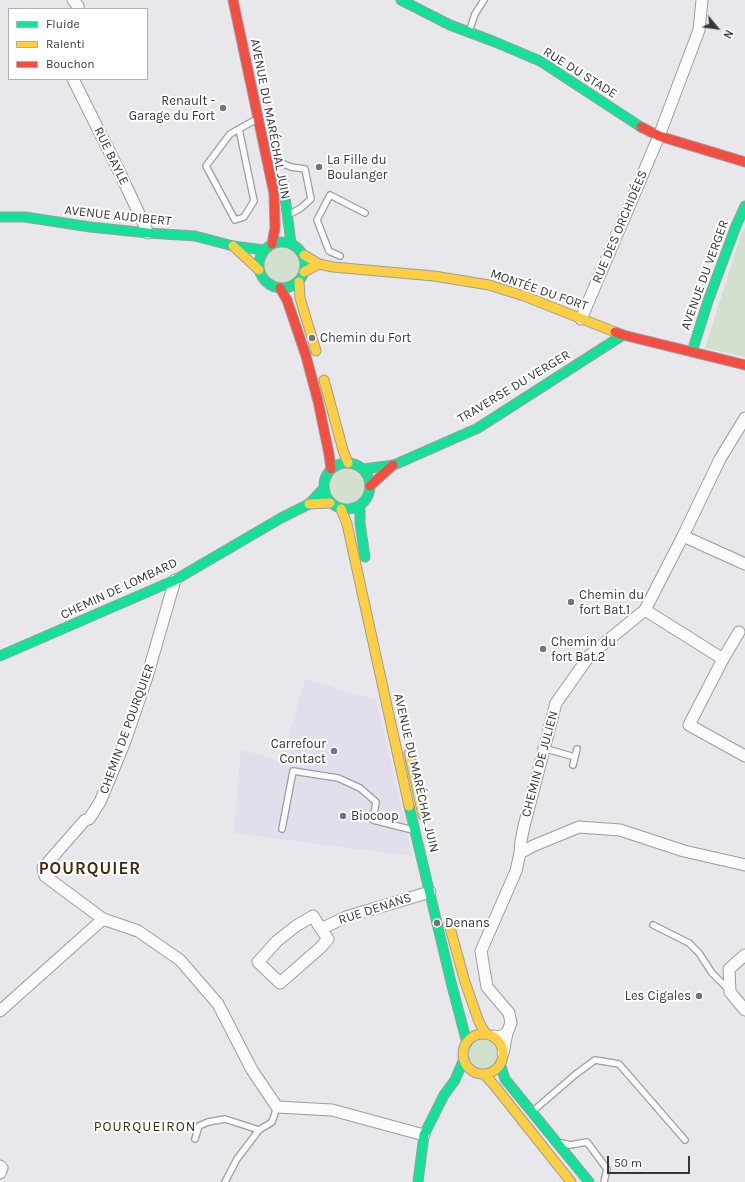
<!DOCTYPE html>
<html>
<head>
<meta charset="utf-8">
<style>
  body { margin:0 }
  #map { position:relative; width:745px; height:1182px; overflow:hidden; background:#e8e7ec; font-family:Karla,sans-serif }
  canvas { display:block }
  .legend { position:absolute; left:8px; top:8px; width:140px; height:72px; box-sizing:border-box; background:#fff; border:1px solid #afafb0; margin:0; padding:5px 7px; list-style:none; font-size:12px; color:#37363a }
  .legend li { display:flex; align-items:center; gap:8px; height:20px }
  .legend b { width:20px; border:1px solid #afafb0 }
  .north { position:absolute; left:697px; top:8px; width:40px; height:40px; -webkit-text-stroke:3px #fff; paint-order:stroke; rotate:119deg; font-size:11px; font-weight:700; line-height:16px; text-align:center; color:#37363a }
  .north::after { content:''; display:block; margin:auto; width:14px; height:18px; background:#37363a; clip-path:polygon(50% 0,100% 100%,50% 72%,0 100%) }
  .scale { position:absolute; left:607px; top:1156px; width:83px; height:18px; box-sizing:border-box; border:2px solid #37363a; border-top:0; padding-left:5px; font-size:12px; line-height:14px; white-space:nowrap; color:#37363a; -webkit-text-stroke:3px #fff; paint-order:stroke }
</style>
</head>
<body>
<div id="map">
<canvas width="745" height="1182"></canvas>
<ul class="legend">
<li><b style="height:5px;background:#16e098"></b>Fluide</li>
<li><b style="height:5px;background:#ffcf43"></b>Ralenti</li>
<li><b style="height:5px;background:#f24e42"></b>Bouchon</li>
</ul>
<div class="north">N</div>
<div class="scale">50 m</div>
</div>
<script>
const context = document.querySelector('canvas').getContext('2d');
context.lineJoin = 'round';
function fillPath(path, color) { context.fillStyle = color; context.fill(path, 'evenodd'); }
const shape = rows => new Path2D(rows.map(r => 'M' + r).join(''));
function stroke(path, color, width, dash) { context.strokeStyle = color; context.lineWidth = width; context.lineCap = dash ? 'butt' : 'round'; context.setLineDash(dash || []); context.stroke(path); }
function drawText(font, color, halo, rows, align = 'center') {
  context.font = font + ' Karla,sans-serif'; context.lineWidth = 4; context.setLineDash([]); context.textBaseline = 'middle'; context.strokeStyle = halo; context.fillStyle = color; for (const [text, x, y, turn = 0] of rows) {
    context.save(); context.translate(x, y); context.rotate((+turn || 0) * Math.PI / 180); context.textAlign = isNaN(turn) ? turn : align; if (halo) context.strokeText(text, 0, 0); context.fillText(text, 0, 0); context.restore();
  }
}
fillPath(shape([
  [305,679,376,700,399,795,412,856,234,833,241,749,281,762]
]), '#e2deeb');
fillPath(shape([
  [745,227,745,357,705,348,741,234],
  [279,242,285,242,296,246,301,250,306,264,294,285,285,288,273,287,266,282,262,277,259,265,261,254],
  [342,463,353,464,358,466,366,473,368,477,370,486,369,493,365,500,354,508,348,509,327,498,324,481,327,475,336,465],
  [480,1034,500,1042,502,1047,493,1071,489,1073,478,1073,473,1071,468,1067,463,1055,464,1049,470,1038]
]), '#d3e0ce');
const lane = shape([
  [469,32,475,14,484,0],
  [239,129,254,201,244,217,235,220,206,166,230,134,257,119],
  [279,162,291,167,305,169,311,199,301,208,290,214],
  [340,256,329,251,317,220,330,195,365,213],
  [543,748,575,757],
  [573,765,577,749],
  [282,829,293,771,338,778,360,788,376,802,373,820,413,830],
  [653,925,689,943,699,953,712,973,729,990],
  [533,1111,576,1074,595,1060,619,1064,685,1140],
  [195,1139,199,1126,208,1122,225,1119,259,1130],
  [562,1143,570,1145,587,1142,607,1169,604,1182],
  [225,1182,237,1159,259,1130,272,1122,277,1107]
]);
const street = shape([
  [73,0,78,6,78,9],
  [73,79,120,173,148,233],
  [581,319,659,136,699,30,702,0],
  [683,536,745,564],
  [175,580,147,677,124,744,100,802,89,819,85,820,43,868,45,876,103,919,138,931,180,960,218,1004,252,1070,277,1107,332,1110,424,1135],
  [645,610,723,659],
  [739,632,723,659,689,725,745,756],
  [520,853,533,846,579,827,620,830,684,851,745,865],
  [321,929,328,939,320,948,280,983,258,962,277,941,296,926,313,916,321,929,346,917,430,892],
  [745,955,729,969,730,992,745,1010],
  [0,1011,103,919],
  [494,1036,499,1037,507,1033],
  [503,1053,507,1033,511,1023,509,1013,487,987,481,951,516,871,520,853,521,841,524,826,556,703,590,655,645,610,683,536,720,459,745,418],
  [0,1166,2,1168,0,1173]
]);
const fast = shape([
  [401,0,450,25,495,42,540,61,641,127],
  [283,182,291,243],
  [0,217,25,217,90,227,148,233,195,236,233,246,264,250],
  '259 265a23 23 0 1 1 46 0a23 23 0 1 1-46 0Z',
  [692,352,708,301,736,226,745,206],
  '324 486a23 23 0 1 1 46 0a23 23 0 1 1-46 0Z',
  [363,469,394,465,478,428,623,335],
  [360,505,360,523,365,557],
  [0,656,175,580,281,518,309,504,324,488],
  [409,806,451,982,467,1043],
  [500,1064,505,1079,589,1182],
  [418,1182,424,1135,444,1095,455,1080,464,1059]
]);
const slow = shape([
  [233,246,259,270],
  [304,255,319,264,333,267,434,276,489,285,524,296,615,332],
  [304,272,319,264],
  [299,282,300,298,316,351],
  [324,380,343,450,348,463],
  [309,504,330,503],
  [341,509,347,524,409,806],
  [409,753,423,815],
  [449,924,465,982,479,1022,486,1034],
  '463 1054a20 20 0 1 1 40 0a20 20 0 1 1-40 0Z',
  [484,1074,494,1085,571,1182]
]);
const jam = shape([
  [233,0,274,193,275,228,272,244],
  [641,127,659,136,745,162],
  [280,288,287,300,306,356,318,401,329,454,331,469],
  [615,332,623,335,745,365],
  [370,486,393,465]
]);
stroke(lane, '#9d9ca0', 8);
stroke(street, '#9d9ca0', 13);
stroke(fast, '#9d9ca0', 11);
stroke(slow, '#9d9ca0', 11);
stroke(jam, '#9d9ca0', 11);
stroke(lane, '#fcfbfc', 5.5);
stroke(street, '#fcfbfc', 11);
stroke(fast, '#16e098', 9);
stroke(slow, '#ffcf43', 9);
stroke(jam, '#f24e42', 9);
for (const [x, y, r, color] of [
  [223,108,4,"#757478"],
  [319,167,4,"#757478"],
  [312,338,4,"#757478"],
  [571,602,4,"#757478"],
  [543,649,4,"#757478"],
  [334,751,4,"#757478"],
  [343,816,4,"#757478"],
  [437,923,4,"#757478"],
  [699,996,4,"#757478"]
]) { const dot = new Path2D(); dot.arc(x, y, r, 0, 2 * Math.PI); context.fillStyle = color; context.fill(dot); stroke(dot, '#fff', 1.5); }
drawText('13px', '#37363a', '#fff', [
  ["RUE DU STADE",580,73,32],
  ["AVENUE DU MARÉCHAL JUIN",270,119,79],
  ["RUE BAYLE",111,156,64],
  ["AVENUE AUDIBERT",118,216,6],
  ["RUE DES ORCHIDÉES",620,227,-67],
  ["AVENUE DU VERGER",705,275,-70],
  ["MONTÉE DU FORT",539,290,19],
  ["TRAVERSE DU VERGER",514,387,-31],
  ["CHEMIN DE LOMBARD",119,589,-25],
  ["CHEMIN DE POURQUIER",127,729,-70],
  ["CHEMIN DE JULIEN",540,764,-75],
  ["AVENUE DU MARÉCHAL JUIN",416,773,77],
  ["RUE DENANS",375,909,-18]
]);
drawText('13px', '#37363a', '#fff', [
  ["Renault -",215,101,"right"],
  ["Garage du Fort",215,116,"right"],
  ["La Fille du",327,160],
  ["Boulanger",327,175],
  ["Chemin du Fort",320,338],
  ["Chemin du",579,595],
  ["fort Bat.1",579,610],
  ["Chemin du",551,642],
  ["fort Bat.2",551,657],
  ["Carrefour",326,744,"right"],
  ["Contact",326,759,"right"],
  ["Biocoop",351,816],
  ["Denans",445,923],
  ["Les Cigales",691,996,"right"]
], 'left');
context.letterSpacing = '1px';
drawText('14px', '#45280b', '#fff', [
  ["POURQUEIRON",145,1127]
]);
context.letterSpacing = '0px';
context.letterSpacing = '1px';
drawText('bold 17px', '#45280b', '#fff', [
  ["POURQUIER",90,869]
]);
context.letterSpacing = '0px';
</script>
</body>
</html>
